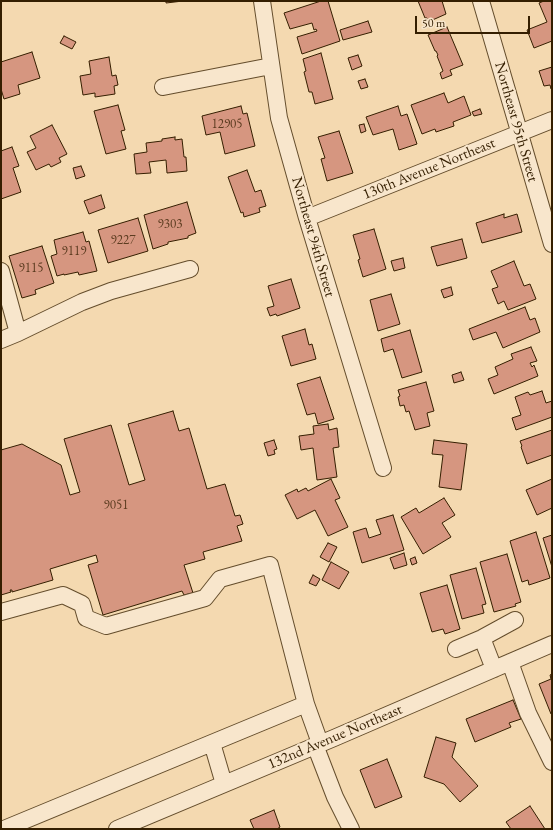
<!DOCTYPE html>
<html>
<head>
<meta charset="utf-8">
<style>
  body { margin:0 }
  #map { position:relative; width:553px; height:830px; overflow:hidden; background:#f4d9b0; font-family:"EB Garamond",serif }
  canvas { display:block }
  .frame { position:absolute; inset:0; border:2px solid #341e00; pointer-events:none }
  .scale { position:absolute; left:415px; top:16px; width:115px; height:18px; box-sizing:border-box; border:2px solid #341e00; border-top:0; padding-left:5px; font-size:12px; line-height:14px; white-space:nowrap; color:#341e00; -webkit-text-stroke:3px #f8e6cc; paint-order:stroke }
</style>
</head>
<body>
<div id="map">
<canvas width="553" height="830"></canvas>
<div class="frame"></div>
<div class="scale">50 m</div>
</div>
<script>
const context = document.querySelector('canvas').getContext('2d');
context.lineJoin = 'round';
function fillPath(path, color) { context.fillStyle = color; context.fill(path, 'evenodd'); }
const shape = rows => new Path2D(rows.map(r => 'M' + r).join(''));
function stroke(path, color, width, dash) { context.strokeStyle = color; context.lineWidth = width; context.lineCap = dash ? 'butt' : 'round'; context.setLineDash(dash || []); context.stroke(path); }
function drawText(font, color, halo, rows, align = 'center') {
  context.font = font + ' "EB Garamond",serif'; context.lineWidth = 4; context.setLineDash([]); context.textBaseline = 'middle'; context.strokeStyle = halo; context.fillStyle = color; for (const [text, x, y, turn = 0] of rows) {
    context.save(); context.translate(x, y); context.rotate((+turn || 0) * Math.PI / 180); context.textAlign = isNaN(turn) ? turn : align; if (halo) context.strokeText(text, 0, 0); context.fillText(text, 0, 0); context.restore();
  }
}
const building = shape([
  [166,1,183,1,166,3,166,1],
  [321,1,328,1,340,41,302,54,297,37,317,31,316,29,314,30,312,23,290,29,284,13,321,1],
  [418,1,442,1,446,14,428,22,427,18,425,18,418,1],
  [544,1,552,1,552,41,534,48,527,30,547,22,539,3,544,1],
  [368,21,372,32,343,40,340,30,368,21],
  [447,27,463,65,450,70,452,75,442,79,440,73,443,71,437,56,438,55,436,51,435,51,428,35,447,27],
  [64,36,76,42,72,49,60,43,64,36],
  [32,52,40,78,18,85,20,94,4,99,1,89,1,62,32,52],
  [321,53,333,99,315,104,312,92,309,92,304,72,306,71,303,59,321,53],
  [358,55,362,66,352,70,348,58,358,55],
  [109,57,112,76,116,75,118,85,114,86,115,94,95,97,95,93,83,95,80,76,91,74,89,61,109,57],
  [552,67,552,89,551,89,550,85,544,86,539,71,552,67],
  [365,79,368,87,361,89,358,81,365,79],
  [444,93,448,103,464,96,471,115,453,122,454,126,436,132,435,129,422,134,411,105,444,93],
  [118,105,125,130,121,131,126,149,106,154,94,111,118,105],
  [241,106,243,114,247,113,255,146,225,154,220,132,206,135,202,116,241,106],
  [398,106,401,116,407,114,417,144,399,150,393,129,373,135,366,117,398,106],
  [480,109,482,114,474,116,472,112,480,109],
  [364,124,366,131,361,133,359,125,364,124],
  [52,125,67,154,59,158,61,162,51,167,49,164,36,170,27,152,36,148,30,136,52,125],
  [339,131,353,173,327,181,321,159,325,158,318,137,339,131],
  [175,137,175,140,182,139,184,157,186,157,187,171,167,173,166,160,149,162,151,173,136,174,134,154,147,152,146,143,162,141,162,139,175,137],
  [12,147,19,166,13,168,21,192,1,199,1,151,12,147],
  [81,166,85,176,76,179,73,168,81,166],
  [247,170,255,192,261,190,266,206,259,208,260,212,244,217,243,212,241,213,228,177,247,170],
  [101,195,105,208,89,214,84,201,101,195],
  [187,202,196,233,188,236,188,238,168,242,168,244,153,249,144,215,187,202],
  [504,214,504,218,517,214,522,232,482,243,476,223,504,214],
  [138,218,148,251,108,263,98,230,138,218],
  [374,229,386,269,363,277,358,260,360,259,353,235,374,229],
  [83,232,86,242,89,241,97,271,79,275,78,272,64,275,64,274,57,276,51,256,57,254,54,240,83,232],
  [462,239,467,258,437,266,431,247,462,239],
  [42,246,54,283,35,290,36,294,22,298,9,256,42,246],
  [403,258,405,268,394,271,391,261,403,258],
  [514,261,524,286,530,284,536,299,508,310,504,301,498,304,492,289,498,287,491,271,514,261],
  [291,279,300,308,277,316,276,314,270,316,267,308,274,306,268,286,291,279],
  [451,287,453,295,444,298,441,290,451,287],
  [391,294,400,324,378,331,370,300,391,294],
  [525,307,530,320,535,318,540,332,503,348,496,332,473,340,469,329,525,307],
  [305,329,309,345,312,344,316,359,291,366,282,336,305,329],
  [410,330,422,372,402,378,393,349,384,352,381,339,410,330],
  [531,347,537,361,530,363,532,367,534,365,538,376,494,394,488,379,498,375,495,367,513,359,511,354,531,347],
  [461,372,464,380,454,383,452,375,461,372],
  [320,377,334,419,318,424,315,413,307,415,297,384,320,377],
  [426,382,434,411,427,413,430,426,415,430,409,411,406,412,404,405,400,406,398,397,400,396,398,390,426,382],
  [542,391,546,403,552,401,552,417,516,430,512,418,521,415,515,397,528,392,530,395,542,391],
  [173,411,179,431,189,428,207,489,225,484,235,516,240,515,243,524,237,526,242,541,203,552,205,559,184,565,193,593,184,595,182,591,103,615,88,565,98,562,96,555,50,569,53,580,12,592,12,590,10,590,11,592,1,595,1,450,22,444,61,465,70,495,80,492,64,439,111,425,129,485,145,480,128,424,173,411],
  [328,424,329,430,337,428,339,447,333,448,337,477,317,480,313,448,301,450,299,436,314,434,313,426,328,424],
  [552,430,552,455,527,464,521,447,522,446,520,441,552,430],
  [274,440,277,449,274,450,275,454,268,456,264,443,274,440],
  [434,440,467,444,461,490,439,487,443,455,432,454,434,440],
  [331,479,340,498,335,500,348,527,328,536,315,510,297,519,285,495,297,489,298,492,306,488,308,491,331,479],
  [552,479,552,508,537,515,526,490,552,479],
  [444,498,455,515,442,523,451,537,423,554,401,517,416,508,419,513,444,498],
  [393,515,404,550,362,563,353,532,366,528,369,538,381,534,376,520,393,515],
  [536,532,550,578,529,585,528,580,522,582,510,541,536,532],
  [552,535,552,567,543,538,552,535],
  [328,543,337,547,329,562,320,557,328,543],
  [404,553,407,565,394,569,390,558,404,553],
  [507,554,521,602,515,604,516,606,494,612,480,562,507,554],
  [415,557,417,563,412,565,410,559,415,557],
  [331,562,349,572,339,589,322,580,331,562],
  [476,568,486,604,482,605,484,613,462,619,450,575,476,568],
  [313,575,320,579,316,586,309,583,313,575],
  [447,585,460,629,445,634,443,629,432,632,420,593,447,585],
  [552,674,552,713,551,714,539,684,551,679,550,675,552,674],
  [513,700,521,719,509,723,511,727,475,742,466,719,513,700],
  [436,737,456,743,452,757,478,786,460,802,444,784,424,777,436,737],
  [387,759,402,797,375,808,360,770,387,759],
  [530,806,545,829,511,829,506,822,530,806],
  [274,810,280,827,277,829,254,829,250,820,274,810]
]);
fillPath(building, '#d69680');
stroke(building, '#341e00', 1);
const minor = shape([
  [262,1,279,118,307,218,383,468],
  [481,1,552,244],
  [163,87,271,66],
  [307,218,552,120],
  [1,271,18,333],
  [1,340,18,333,82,302,111,291,190,269],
  [1,612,63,595,82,604,86,618,106,626,205,598,220,579,270,565,306,704],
  [482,638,494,669],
  [456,649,482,638,515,620],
  [510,662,528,713,552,762],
  [212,743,224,784],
  [315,745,335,797,351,829],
  [4,829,306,704,320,743],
  [117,829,334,738,552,644]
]);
stroke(minor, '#644d2c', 18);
stroke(minor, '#f8e6cc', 16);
drawText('13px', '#5c3c20', null, [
  ["12905",227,124],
  ["9303",170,224],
  ["9227",123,240],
  ["9119",74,251],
  ["9115",31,268],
  ["9051",116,505]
]);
drawText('15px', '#341e00', '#f8e6cc', [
  ["Northeast 95th Street",516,122,74],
  ["130th Avenue Northeast",429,169,-22],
  ["Northeast 94th Street",313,237,74],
  ["132nd Avenue Northeast",335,737,-23]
]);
</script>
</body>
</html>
